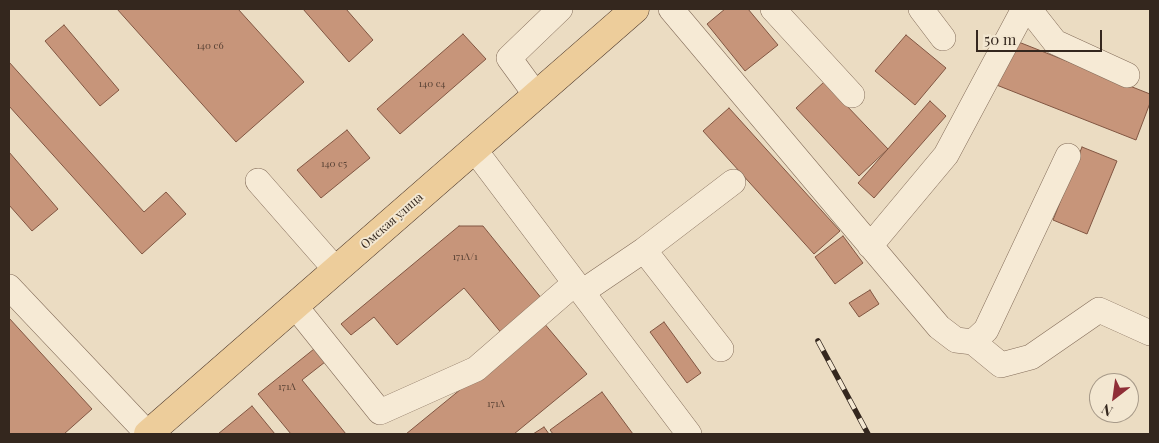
<!DOCTYPE html>
<html>
<head>
<meta charset="utf-8">
<style>
  body { margin:0 }
  #map { position:relative; width:1159px; height:443px; overflow:hidden; background:#ebdcc2; font-family:"Playfair Display",serif }
  canvas { display:block }
  .frame { position:absolute; inset:0; border:10px solid #34271e; pointer-events:none }
  .north { position:absolute; left:1089px; top:373px; width:50px; height:50px; box-sizing:border-box; background:#f3e7d1; border:1px solid #a79a89; border-radius:50%; rotate:210deg; font-size:14px; font-weight:700; line-height:20px; text-align:center; color:#34271e }
  .north::after { content:''; display:block; margin:auto; width:18px; height:22px; background:#8f2e36; clip-path:polygon(50% 0,100% 100%,50% 72%,0 100%) }
  .scale { position:absolute; left:976px; top:30px; width:126px; height:22px; box-sizing:border-box; border:2px solid #34271e; border-top:0; padding-left:6px; font-size:15px; line-height:18px; white-space:nowrap; color:#34271e; -webkit-text-stroke:4px #f3e7d1; paint-order:stroke }
</style>
</head>
<body>
<div id="map">
<canvas width="1159" height="443"></canvas>
<div class="frame"></div>
<div class="north">N</div>
<div class="scale">50 m</div>
</div>
<script>
const context = document.querySelector('canvas').getContext('2d');
context.lineJoin = 'round';
function fillPath(path, color) { context.fillStyle = color; context.fill(path, 'evenodd'); }
const shape = rows => new Path2D(rows.map(r => 'M' + r).join(''));
function stroke(path, color, width, dash) { context.strokeStyle = color; context.lineWidth = width; context.lineCap = dash ? 'butt' : 'round'; context.setLineDash(dash || []); context.stroke(path); }
function drawText(font, color, halo, rows, align = 'center') {
  context.font = font + ' "Playfair Display",serif'; context.lineWidth = 4; context.setLineDash([]); context.textBaseline = 'middle'; context.strokeStyle = halo; context.fillStyle = color; for (const [text, x, y, turn = 0] of rows) {
    context.save(); context.translate(x, y); context.rotate((+turn || 0) * Math.PI / 180); context.textAlign = isNaN(turn) ? turn : align; if (halo) context.strokeText(text, 0, 0); context.fillText(text, 0, 0); context.restore();
  }
}
const building = shape([
  [117,9,238,9,304,82,236,142,117,9],
  [303,9,346,9,373,40,349,62,303,9],
  [725,9,748,9,778,45,745,71,707,24,725,9],
  [64,25,119,90,100,106,45,41,64,25],
  [463,34,486,59,400,134,377,109,463,34],
  [906,35,946,68,915,105,875,71,906,35],
  [1011,39,1150,94,1150,103,1136,140,994,84,1011,39],
  [9,62,144,212,166,192,186,214,142,254,9,106,9,62],
  [824,82,888,149,859,176,796,108,824,82],
  [930,101,946,116,874,198,858,183,930,101],
  [729,108,840,231,814,254,703,131,729,108],
  [347,130,370,158,321,198,297,170,347,130],
  [1082,147,1117,161,1087,234,1053,220,1082,147],
  [9,152,58,209,32,231,9,205,9,152],
  [459,226,483,226,542,299,503,335,464,288,397,345,374,317,351,335,341,324,459,226],
  [843,236,863,263,835,284,815,257,843,236],
  [870,290,879,304,859,317,849,303,870,290],
  [9,318,92,409,64,434,9,434,9,318],
  [543,322,587,374,514,434,406,434,543,322],
  [664,322,701,373,687,383,650,332,664,322],
  [314,349,325,362,302,380,346,434,291,434,258,394,314,349],
  [602,392,633,434,553,434,550,430,602,392],
  [252,406,275,434,218,434,252,406],
  [544,427,549,434,533,434,544,427]
]);
fillPath(building, '#c7957a');
stroke(building, '#815642', 1);
const minor = shape([
  [671,9,939,327,956,340,973,342,986,330,1068,156],
  [773,9,852,95],
  [921,9,943,38],
  [1029,9,1055,42,1127,75],
  [536,95,509,58,560,9],
  [474,149,689,434],
  [258,181,336,270],
  [870,246,946,155,1024,9],
  [644,250,733,182],
  [9,287,148,434],
  [582,292,644,250,721,349],
  [295,306,380,412,476,369,575,283],
  [973,342,1001,365,1031,357,1099,310,1150,333]
]);
const major = shape([
  [148,434,635,9]
]);
stroke(minor, '#846d5a', 26);
stroke(major, '#523c2e', 29);
stroke(minor, '#f6ead5', 25);
stroke(major, '#edcd9b', 28);
const rail = shape([
  [818,341,868,434]
]);
stroke(rail, '#34271e', 5.5);
stroke(rail, '#f3e7d1', 4, [11]);
drawText('10px', '#594235', null, [
  ["140 с6",210,46],
  ["140 с4",432,84],
  ["140 с5",334,164],
  ["171А/1",465,257],
  ["171А",287,387],
  ["171А",496,404]
]);
drawText('12px', '#34271e', '#f3e7d1', [
  ["Омская улица",392,221,-41]
]);
</script>
</body>
</html>
